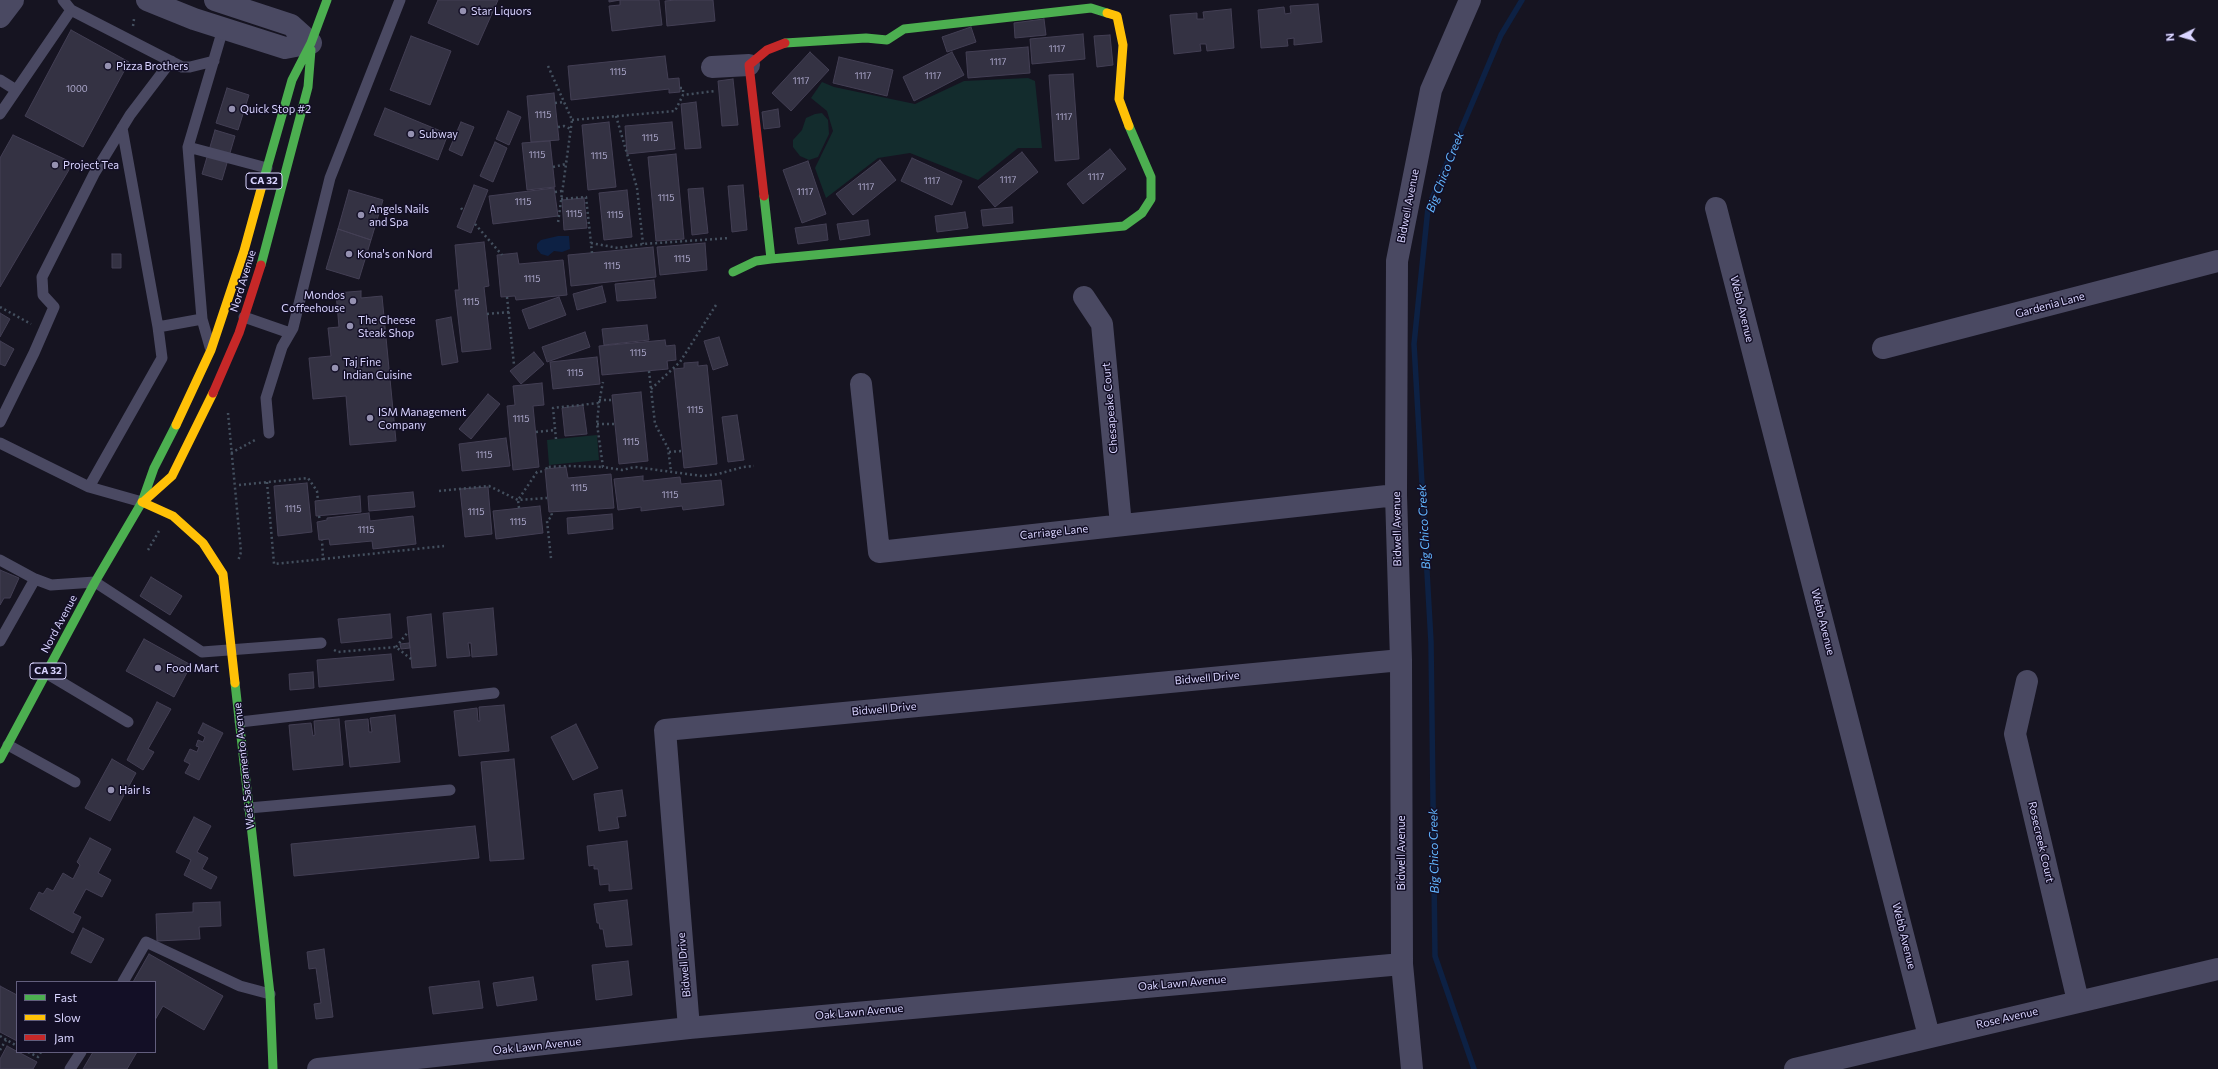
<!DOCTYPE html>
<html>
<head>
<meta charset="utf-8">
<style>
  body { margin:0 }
  #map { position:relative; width:2218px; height:1069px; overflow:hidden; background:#161421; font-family:Commissioner,sans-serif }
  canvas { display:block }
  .legend { position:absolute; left:16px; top:981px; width:140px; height:72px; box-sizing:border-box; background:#130f26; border:1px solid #625e7d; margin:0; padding:5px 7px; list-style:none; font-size:12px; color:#d9d4ff }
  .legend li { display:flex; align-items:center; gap:8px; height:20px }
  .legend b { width:20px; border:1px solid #625e7d }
  .north { position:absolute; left:2162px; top:16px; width:40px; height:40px; -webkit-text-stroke:3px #130f26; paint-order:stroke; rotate:265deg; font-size:11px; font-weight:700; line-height:16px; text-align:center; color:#d9d4ff }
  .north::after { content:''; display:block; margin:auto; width:14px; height:18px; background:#d9d4ff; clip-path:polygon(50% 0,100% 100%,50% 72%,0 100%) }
</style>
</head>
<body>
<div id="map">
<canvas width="2218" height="1069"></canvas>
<ul class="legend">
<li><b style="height:5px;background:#4caf50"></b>Fast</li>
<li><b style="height:5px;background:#ffc107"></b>Slow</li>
<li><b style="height:5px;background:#c62828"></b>Jam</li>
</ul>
<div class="north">N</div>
</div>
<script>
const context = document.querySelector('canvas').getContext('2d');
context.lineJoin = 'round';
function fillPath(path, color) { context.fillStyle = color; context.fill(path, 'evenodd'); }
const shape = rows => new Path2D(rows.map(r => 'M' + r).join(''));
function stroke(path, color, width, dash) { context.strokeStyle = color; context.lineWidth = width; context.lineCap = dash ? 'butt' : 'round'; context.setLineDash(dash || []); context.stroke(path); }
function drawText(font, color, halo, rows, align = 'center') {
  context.font = font + ' Commissioner,sans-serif'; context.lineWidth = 3; context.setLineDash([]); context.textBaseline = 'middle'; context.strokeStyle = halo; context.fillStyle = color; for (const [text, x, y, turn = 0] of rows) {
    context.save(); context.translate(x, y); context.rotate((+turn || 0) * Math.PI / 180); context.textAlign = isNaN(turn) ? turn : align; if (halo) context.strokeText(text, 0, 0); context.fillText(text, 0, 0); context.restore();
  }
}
fillPath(shape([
  [1028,78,1035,81,1042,148,1018,148,978,180,910,153,878,158,826,198,815,168,833,131,827,111,811,98,822,82,834,87,915,104,964,81],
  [822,113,828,120,829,134,818,157,809,160,800,156,793,147,793,140,802,130,806,118,815,114],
  [597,435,599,460,549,465,547,440]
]), '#132c2d');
fillPath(shape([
  [558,236,569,236,570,249,562,252,554,251,548,256,541,254,537,249,537,244,541,240]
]), '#0d2144');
stroke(shape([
  [1474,1069,1435,956,1431,642,1414,344,1428,208,1501,35,1522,0]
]), '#0d2144', 5.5);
const building = shape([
  [438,0,498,0,478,45,428,23,438,0],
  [609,0,659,0,662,25,612,31,609,6,620,5,620,0,609,2,609,0],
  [676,0,713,0,715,21,667,26,665,1,676,0],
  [1318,4,1322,42,1294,45,1294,38,1287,39,1288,46,1261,48,1258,10,1284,7,1285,14,1291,13,1290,6,1318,4],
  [1231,9,1234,48,1207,51,1206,44,1200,44,1201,51,1174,54,1170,15,1197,13,1197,19,1204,19,1203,12,1231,9],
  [1044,19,1046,35,1015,38,1014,23,1044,19],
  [971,27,976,42,947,52,942,37,971,27],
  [71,30,129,62,83,147,25,116,71,30],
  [1083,34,1085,59,1032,64,1030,39,1083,34],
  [1110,35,1113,65,1097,67,1094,36,1110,35],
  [411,36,451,51,430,105,390,90,411,36],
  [1028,47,1030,73,968,78,966,52,1028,47],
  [810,52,829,70,791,111,772,93,810,52],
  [952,52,964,75,914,101,903,77,952,52],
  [665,56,668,79,679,78,680,92,669,93,669,89,571,100,568,66,665,56],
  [839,57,893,70,887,96,833,83,839,57],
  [1073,74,1079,159,1055,161,1049,75,1073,74],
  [733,79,738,125,722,126,718,81,733,79],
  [227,88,249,95,238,130,216,123,227,88],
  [554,93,559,140,531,142,527,96,554,93],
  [696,102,701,148,685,149,681,104,696,102],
  [385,108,448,134,438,160,374,135,385,108],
  [778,109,780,127,764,129,762,112,778,109],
  [508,111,521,117,509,145,496,139,508,111],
  [461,122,474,127,462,156,449,150,461,122],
  [609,122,616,187,588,190,582,125,609,122],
  [672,122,675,149,627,154,625,126,672,122],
  [215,130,235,136,222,180,202,174,215,130],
  [13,135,73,163,0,287,0,158,13,135],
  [550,141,555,187,527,190,522,143,550,141],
  [495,142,507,148,493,182,480,176,495,142],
  [1110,149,1126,169,1083,204,1067,184,1110,149],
  [1022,152,1038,172,995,207,978,187,1022,152],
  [676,154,684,239,656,241,648,157,676,154],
  [912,158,962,181,952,205,901,181,912,158],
  [880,160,896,180,853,215,836,194,880,160],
  [808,161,826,214,802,223,783,170,808,161],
  [474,185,488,190,471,233,457,227,474,185],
  [743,185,747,230,732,232,728,186,743,185],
  [554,188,558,216,493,224,489,196,554,188],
  [703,188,708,233,692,235,688,189,703,188],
  [349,190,383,200,371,240,338,229,349,190],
  [627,190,632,237,604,240,599,193,627,190],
  [584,198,587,228,564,230,562,200,584,198],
  [1012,207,1013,223,983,226,981,210,1012,207],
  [965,212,968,228,937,232,935,216,965,212],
  [868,220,870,235,840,240,837,224,868,220],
  [826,224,828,240,798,244,795,228,826,224],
  [338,229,371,240,359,279,326,269,338,229],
  [484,242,489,286,484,287,491,349,462,352,455,290,459,290,455,245,484,242],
  [705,243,707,270,660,275,657,247,705,243],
  [653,247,656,277,571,286,568,255,653,247],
  [517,253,519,264,563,260,567,295,516,300,515,296,501,297,497,255,517,253],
  [112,254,121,254,121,268,112,268,112,254],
  [654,280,656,298,617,301,615,284,654,280],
  [602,286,606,302,577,310,573,294,602,286],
  [361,291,361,298,382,296,396,441,350,445,346,396,313,399,309,358,331,356,328,328,339,327,336,293,361,291],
  [559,297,566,315,529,329,522,310,559,297],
  [0,313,10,319,0,337,0,313],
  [451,317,458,362,442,365,436,320,451,317],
  [647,325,649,340,604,345,602,329,647,325],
  [585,332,590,347,547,362,542,347,585,332],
  [719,337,728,365,713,370,704,341,719,337],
  [665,340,666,346,675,345,676,360,667,361,668,369,602,375,599,346,665,340],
  [0,341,14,349,5,366,0,364,0,341],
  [534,352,544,364,521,384,510,371,534,352],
  [597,357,600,384,553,389,550,362,597,357],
  [698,362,698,366,707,365,717,464,684,468,674,369,684,368,684,363,698,362],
  [542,383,544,405,533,406,539,467,513,470,507,406,515,405,513,386,542,383],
  [641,392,648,461,619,464,612,395,641,392],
  [488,394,500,404,471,439,459,429,488,394],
  [583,405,587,434,565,436,562,408,583,405],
  [737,415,744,460,728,462,722,417,737,415],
  [506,438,510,466,462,471,459,444,506,438],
  [566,467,568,478,611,474,614,508,549,512,545,469,566,467],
  [643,476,643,481,680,477,681,484,721,480,724,505,683,510,682,506,641,511,641,507,618,510,614,479,643,476],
  [307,483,312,532,278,536,274,486,307,483],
  [488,487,492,534,465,537,460,489,488,487],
  [413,492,415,507,369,511,368,496,413,492],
  [360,496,361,512,316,516,315,501,360,496],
  [540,506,543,533,496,539,493,511,540,506],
  [369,513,370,521,413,516,416,544,373,549,372,541,330,545,329,539,319,540,317,522,327,520,327,518,369,513],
  [612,514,613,529,568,534,567,518,612,514],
  [0,570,19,578,10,598,4,598,0,605,0,570],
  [151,577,182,596,170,615,140,596,151,577],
  [493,608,497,655,472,657,471,643,468,643,470,656,447,658,443,613,493,608],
  [390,614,392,638,341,643,338,619,390,614],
  [431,614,436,666,412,668,407,617,431,614],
  [144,639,191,665,174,697,126,671,144,639],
  [409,643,410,648,401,649,400,644,409,643],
  [391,654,394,680,319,687,317,660,391,654],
  [313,672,314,688,290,690,289,674,313,672],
  [157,702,171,709,148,749,154,752,143,770,127,760,157,702],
  [504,705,509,751,459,756,454,711,477,708,478,721,480,721,479,707,504,705],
  [395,715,400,762,350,767,345,721,368,719,369,732,372,732,370,718,395,715],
  [339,719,343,765,293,770,289,725,311,723,313,736,315,735,314,721,339,719],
  [203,723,223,733,199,780,185,773,190,764,184,761,190,749,197,752,199,747,196,746,198,740,203,742,205,737,198,733,203,723],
  [576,724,598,768,573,780,551,737,576,724],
  [112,759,136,773,110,821,85,808,112,759],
  [514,759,524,859,490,861,481,762,514,759],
  [622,790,626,816,617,817,619,828,599,831,594,794,622,790],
  [194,817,211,826,197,852,208,858,202,869,217,877,211,889,184,875,191,860,176,852,194,817],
  [475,826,479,858,294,876,291,844,475,826],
  [90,838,111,849,98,873,111,880,102,897,86,889,73,913,81,917,73,933,30,909,39,892,43,894,47,888,53,891,63,873,73,879,80,865,77,862,90,838],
  [627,841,632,889,609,891,609,884,600,885,598,869,594,869,594,865,589,866,587,846,627,841],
  [627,900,632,945,606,947,603,929,600,929,599,923,597,923,594,904,627,900],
  [220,902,221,926,199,927,200,939,157,941,156,914,193,912,193,903,220,902],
  [83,928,104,939,91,963,71,953,83,928],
  [324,949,333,1017,316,1019,314,1004,321,1003,316,968,309,969,307,952,324,949],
  [149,954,223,996,204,1030,163,1006,155,1020,155,982,133,982,149,954],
  [628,961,632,995,596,1000,592,965,628,961],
  [533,977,537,1000,497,1006,493,983,533,977],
  [479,981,483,1008,433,1014,429,987,479,981],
  [0,986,17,995,17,1041,0,1032,0,986],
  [7,1046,37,1062,33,1069,0,1069,0,1059,7,1046],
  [93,1052,137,1052,127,1069,83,1069,93,1052]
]);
fillPath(building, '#343243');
stroke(building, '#433f54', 1);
stroke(shape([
  [133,26,134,19],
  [548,66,572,120,558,223],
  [680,88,683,88,683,95],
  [555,103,564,102],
  [616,116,637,188,643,244],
  [572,120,675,111,683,95,715,91],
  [558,127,564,126,571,129],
  [553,167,566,164],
  [555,192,562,191],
  [561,199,586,197,591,243],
  [461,208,464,212],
  [475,224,502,255],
  [592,253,591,243,618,248,643,244,730,238],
  [507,297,514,365],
  [0,307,31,324],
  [487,314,509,312],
  [649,371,655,424,668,448,671,472],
  [651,389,680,362,716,305],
  [599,400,613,400],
  [599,403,603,382],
  [228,413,241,552,238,561],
  [597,424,615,424],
  [536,432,555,430],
  [556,439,553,408,599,403,597,424,603,467,622,470,635,467,702,476,718,474,743,467,754,466],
  [669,452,682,451],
  [231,453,257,439],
  [547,469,546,467,569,466,603,467],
  [267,482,274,564,323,559,322,540],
  [239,485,308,478,317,491,318,501],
  [439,491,489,486,518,500,547,498],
  [519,508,518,500,537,472,545,471],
  [319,516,320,521],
  [148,550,159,531],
  [551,558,547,521,552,516,551,512],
  [323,559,444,546],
  [396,647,408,632],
  [334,650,338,652,396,647,411,659],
  [0,1036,17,1046],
  [0,1050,6,1040],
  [28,1052,38,1057,41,1052]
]), '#44505f', 2.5, [2, 3]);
stroke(shape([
  [63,0,71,10],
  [0,80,16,90],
  [0,114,71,10,182,67,190,67,214,61],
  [188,147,267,168],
  [244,317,290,333],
  [158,327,202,319],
  [210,347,202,319,188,147,223,29],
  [0,422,34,353,54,307,43,295,42,277,94,174,130,115,171,61],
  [269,433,266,398,282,347,293,328,330,178,400,0],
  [0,443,89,487,142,502],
  [89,487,162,358,158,327,122,128],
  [0,560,35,579,0,641],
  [35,579,51,585,95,582,202,652,321,643],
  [46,673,128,722],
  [240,722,494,693],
  [8,745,75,782],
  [249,808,450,790],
  [123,982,146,942,240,986,270,994],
  [70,1069,81,1052]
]), '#4a4962', 11);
stroke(shape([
  [147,0,194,19,285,48,311,43],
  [215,0,291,25,311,43],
  [0,17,13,0],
  [712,67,749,65],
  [1716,208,1929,1036],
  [1084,297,1102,324,1121,525],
  [1883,348,2218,261],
  [861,384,879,552,1396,495],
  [2027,681,2015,734,2078,1001],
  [689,1028,665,730,1401,660],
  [318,1069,689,1028,1402,964],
  [1412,1069,1402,964,1401,660,1396,495,1397,261,1431,90,1470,0],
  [1795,1069,2218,969]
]), '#4a4962', 22);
stroke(shape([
  [785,43,866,38,887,40,904,29,1091,8,1107,13],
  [263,182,292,80,311,43,327,0],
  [764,196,771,259],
  [261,265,308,87,311,50],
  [733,272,756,261,771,259,1124,226,1142,213,1151,199,1151,177,1129,126],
  [235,683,270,994,273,1069],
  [0,759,95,582,142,502,154,468,176,425]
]), '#4caf50', 9);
stroke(shape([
  [1107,13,1117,16,1123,45,1119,99,1129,126],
  [176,425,211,350,244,251,263,182],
  [142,502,173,516,203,543,223,574,235,683],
  [143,502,172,476,213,393]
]), '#ffc107', 9);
stroke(shape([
  [764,196,749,65,767,50,785,43],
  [213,393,239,333,261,265]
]), '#c62828', 9);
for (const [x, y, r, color] of [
  [463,11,4,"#9591b1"],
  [108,66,4,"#9591b1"],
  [232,109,4,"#9591b1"],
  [411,134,4,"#9591b1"],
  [55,165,4,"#9591b1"],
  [361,215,4,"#9591b1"],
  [349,254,4,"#9591b1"],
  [353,301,4,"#9591b1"],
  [350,326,4,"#9591b1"],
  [335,368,4,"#9591b1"],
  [370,418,4,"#9591b1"],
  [158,668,4,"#9591b1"],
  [111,790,4,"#9591b1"]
]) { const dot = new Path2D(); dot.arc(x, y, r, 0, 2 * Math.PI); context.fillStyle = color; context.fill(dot); stroke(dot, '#130f26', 1.5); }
drawText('9px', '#b0acd0', null, [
  ["1117",1057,49],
  ["1117",998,62],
  ["1115",618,72],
  ["1117",863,76],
  ["1117",933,76],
  ["1117",801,81],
  ["1000",77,89],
  ["1115",543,115],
  ["1117",1064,117],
  ["1115",650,138],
  ["1115",537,155],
  ["1115",599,156],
  ["1117",1096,177],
  ["1117",1008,180],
  ["1117",932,181],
  ["1117",866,187],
  ["1117",805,192],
  ["1115",666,198],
  ["1115",523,202],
  ["1115",574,214],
  ["1115",615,215],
  ["1115",682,259],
  ["1115",612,266],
  ["1115",532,279],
  ["1115",471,302],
  ["1115",638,353],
  ["1115",575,373],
  ["1115",695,410],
  ["1115",521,419],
  ["1115",631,442],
  ["1115",484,455],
  ["1115",579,488],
  ["1115",670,495],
  ["1115",293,509],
  ["1115",476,512],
  ["1115",518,522],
  ["1115",366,530]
]);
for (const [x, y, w] of [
  [264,181,36],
  [48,671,36]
]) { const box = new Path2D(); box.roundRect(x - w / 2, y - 8, w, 16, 3); context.fillStyle = '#130f26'; context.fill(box); stroke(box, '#d9d4ff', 1); }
drawText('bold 10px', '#d9d4ff', null, [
  ["CA 32",264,181],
  ["CA 32",48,671]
]);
drawText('11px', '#d9d4ff', '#130f26', [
  ["Star Liquors",471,11],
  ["Pizza Brothers",116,66],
  ["Quick Stop #2",240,109],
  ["Subway",419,134],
  ["Project Tea",63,165],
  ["Angels Nails",369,209],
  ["and Spa",369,222],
  ["Kona's on Nord",357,254],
  ["Mondos",345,295,"right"],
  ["Coffeehouse",345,308,"right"],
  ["The Cheese",358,320],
  ["Steak Shop",358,333],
  ["Taj Fine",343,362],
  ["Indian Cuisine",343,375],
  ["ISM Management",378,412],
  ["Company",378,425],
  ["Food Mart",166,668],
  ["Hair Is",119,790]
], 'left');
drawText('11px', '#d9d4ff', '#130f26', [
  ["Bidwell Avenue",1408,206,-79],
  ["Nord Avenue",243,281,-73],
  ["Gardenia Lane",2050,305,-15],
  ["Webb Avenue",1742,309,76],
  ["Chesapeake Court",1110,408,-95],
  ["Bidwell Avenue",1397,529,-91],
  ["Carriage Lane",1054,532,-6],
  ["Webb Avenue",1823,622,76],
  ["Nord Avenue",59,624,-62],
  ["Bidwell Drive",1207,678,-5],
  ["Bidwell Drive",884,709,-5],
  ["West Sacramento Avenue",244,766,-96],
  ["Rosecreek Court",2041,842,77],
  ["Bidwell Avenue",1401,853,-90],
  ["Webb Avenue",1904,936,76],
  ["Bidwell Drive",684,965,-95],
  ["Oak Lawn Avenue",1182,983,-5],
  ["Oak Lawn Avenue",859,1012,-5],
  ["Rose Avenue",2007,1018,-13],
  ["Oak Lawn Avenue",537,1046,-6]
]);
drawText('italic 12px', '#62b6ff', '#130f26', [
  ["Big Chico Creek",1445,172,-69],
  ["Big Chico Creek",1424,527,-93],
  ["Big Chico Creek",1434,851,-91]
]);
</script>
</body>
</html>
